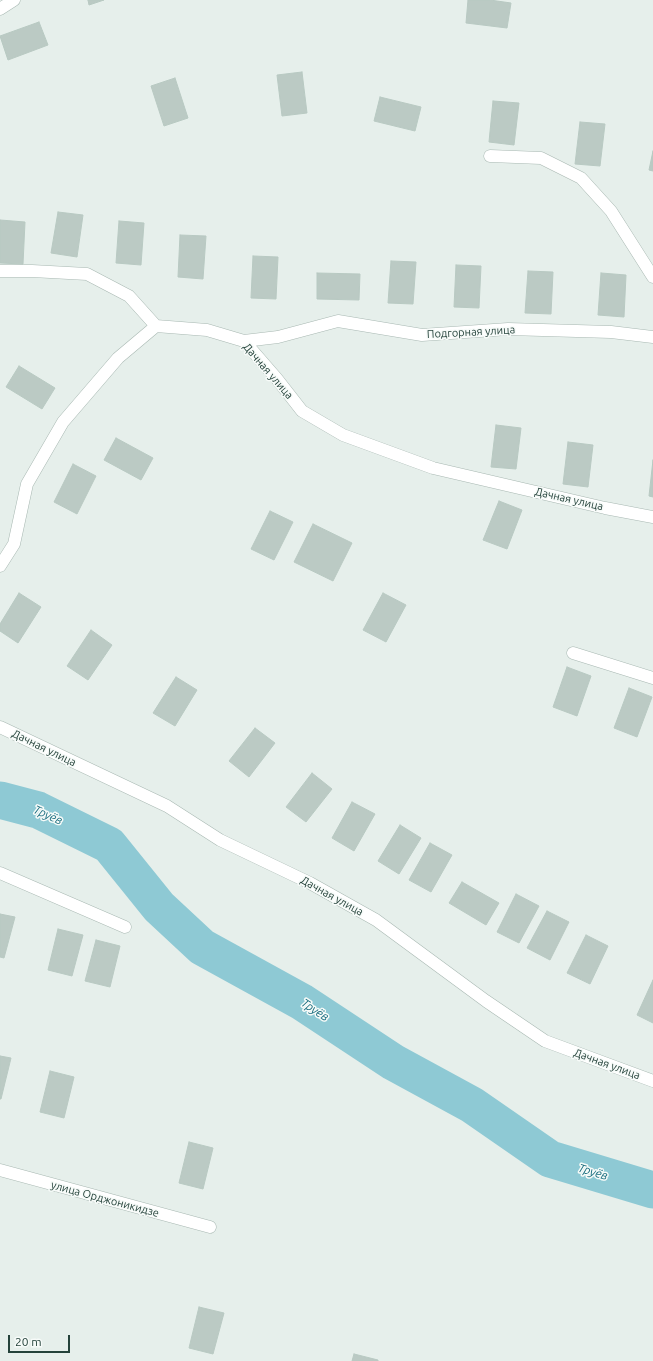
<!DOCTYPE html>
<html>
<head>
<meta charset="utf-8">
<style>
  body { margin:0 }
  #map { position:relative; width:653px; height:1361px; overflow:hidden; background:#e6efeb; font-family:Ubuntu,sans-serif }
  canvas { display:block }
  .scale { position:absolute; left:8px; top:1335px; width:62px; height:18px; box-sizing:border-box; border:2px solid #24423a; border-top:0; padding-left:5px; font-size:12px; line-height:14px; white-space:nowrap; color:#24423a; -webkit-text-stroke:3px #f7fbf9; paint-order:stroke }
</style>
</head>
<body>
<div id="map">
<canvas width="653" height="1361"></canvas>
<div class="scale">20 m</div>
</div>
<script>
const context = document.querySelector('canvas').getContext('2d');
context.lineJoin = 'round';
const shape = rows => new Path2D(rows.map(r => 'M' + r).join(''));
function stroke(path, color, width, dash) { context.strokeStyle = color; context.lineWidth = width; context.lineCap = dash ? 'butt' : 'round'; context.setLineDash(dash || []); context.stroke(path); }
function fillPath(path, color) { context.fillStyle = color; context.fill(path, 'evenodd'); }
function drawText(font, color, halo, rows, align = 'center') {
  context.font = font + ' Ubuntu,sans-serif'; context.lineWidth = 3; context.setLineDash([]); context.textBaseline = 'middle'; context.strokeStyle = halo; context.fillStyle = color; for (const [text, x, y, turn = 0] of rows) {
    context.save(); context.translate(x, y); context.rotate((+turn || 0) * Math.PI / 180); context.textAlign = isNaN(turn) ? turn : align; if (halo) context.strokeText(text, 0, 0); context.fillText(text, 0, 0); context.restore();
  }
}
stroke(shape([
  [0,800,38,810,109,845,159,907,202,947,302,1002,393,1062,472,1105,550,1159,653,1190]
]), '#8ec9d4', 37);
const building = shape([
  [88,0,104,0,89,5,88,0],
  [468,0,490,0,511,3,507,28,466,23,468,0],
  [39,22,48,45,8,60,0,36,39,22],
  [302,72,307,113,282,116,277,75,302,72],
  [175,78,188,118,164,126,151,86,175,78],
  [380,97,421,107,415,131,374,121,380,97],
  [493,101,519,103,514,145,489,142,493,101],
  [580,122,605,124,600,166,575,164,580,122],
  [653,151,653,171,649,170,653,151],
  [58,212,83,215,77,257,51,253,58,212],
  [0,220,25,222,23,264,0,263,0,220],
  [119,221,144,223,141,265,116,263,119,221],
  [180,235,206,236,203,279,178,277,180,235],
  [253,256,278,257,276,299,251,298,253,256],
  [391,261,416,262,413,304,388,303,391,261],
  [456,265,481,266,479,308,454,307,456,265],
  [528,271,553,272,551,314,525,313,528,271],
  [317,273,360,274,359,300,317,299,317,273],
  [601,273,626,275,624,317,598,315,601,273],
  [19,366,55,388,42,409,6,387,19,366],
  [496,425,521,428,516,469,491,467,496,425],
  [116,438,153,458,141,480,104,460,116,438],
  [568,442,593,445,588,487,563,484,568,442],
  [653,460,653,497,649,496,653,460],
  [73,464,96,476,77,514,54,502,73,464],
  [499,501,522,510,507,549,483,540,499,501],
  [270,511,293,522,274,560,251,549,270,511],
  [313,524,352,543,333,581,294,562,313,524],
  [19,593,41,607,18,643,0,631,0,624,19,593],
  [383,593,406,605,386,642,363,630,383,593],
  [91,630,112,645,88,680,67,666,91,630],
  [567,667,591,676,577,716,553,707,567,667],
  [176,677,197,690,175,726,153,713,176,677],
  [629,688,652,697,637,737,614,728,629,688],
  [255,728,275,743,249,777,229,761,255,728],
  [312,773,332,789,306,822,286,807,312,773],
  [352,802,375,814,354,851,332,838,352,802],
  [400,825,421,838,399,874,378,861,400,825],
  [430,843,452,855,431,892,409,880,430,843],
  [462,882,499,903,486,925,449,903,462,882],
  [516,894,539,906,519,943,497,932,516,894],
  [547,911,569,922,550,960,527,948,547,911],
  [0,914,15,917,4,958,0,957,0,914],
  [58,929,83,935,72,976,48,970,58,929],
  [586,935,608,946,590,984,567,973,586,935],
  [96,940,120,946,110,987,85,981,96,940],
  [653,980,653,1023,637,1015,653,980],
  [0,1056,11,1058,1,1099,0,1099,0,1056],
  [50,1071,74,1077,64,1118,40,1112,50,1071],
  [189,1142,213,1148,203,1189,179,1183,189,1142],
  [199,1307,224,1313,213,1354,189,1348,199,1307],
  [354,1354,378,1360,378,1361,352,1361,354,1354]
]);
fillPath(building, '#bbcac4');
stroke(building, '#b8c9c2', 1);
const minor = shape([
  [0,9,14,0],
  [490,156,541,158,581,178,611,211,653,277],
  [0,271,32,271,87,274,129,296,156,326],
  [244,341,278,337,338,321,422,335,508,329,611,332,653,337],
  [0,566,14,544,27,484,63,422,118,358,156,326,207,330,244,341,277,379,302,411,343,435,433,468,605,508,653,517],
  [573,653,653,678],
  [0,727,167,806,220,840,310,883,376,920,486,1001,545,1041,653,1081],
  [0,873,125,927],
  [0,1170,210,1227]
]);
stroke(minor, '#a8b8b2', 13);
stroke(minor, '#fff', 12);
drawText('11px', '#24423a', '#f7fbf9', [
  ["Подгорная улица",471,332,-3],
  ["Дачная улица",268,371,49],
  ["Дачная улица",569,499,13],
  ["Дачная улица",44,748,26],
  ["Дачная улица",332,896,29],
  ["Дачная улица",607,1064,20],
  ["улица Орджоникидзе",105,1199,15]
]);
drawText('italic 12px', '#1c6f80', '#f7fbf9', [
  ["Труёв",48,815,24],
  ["Труёв",315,1010,33],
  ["Труёв",593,1172,17]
]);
</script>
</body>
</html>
